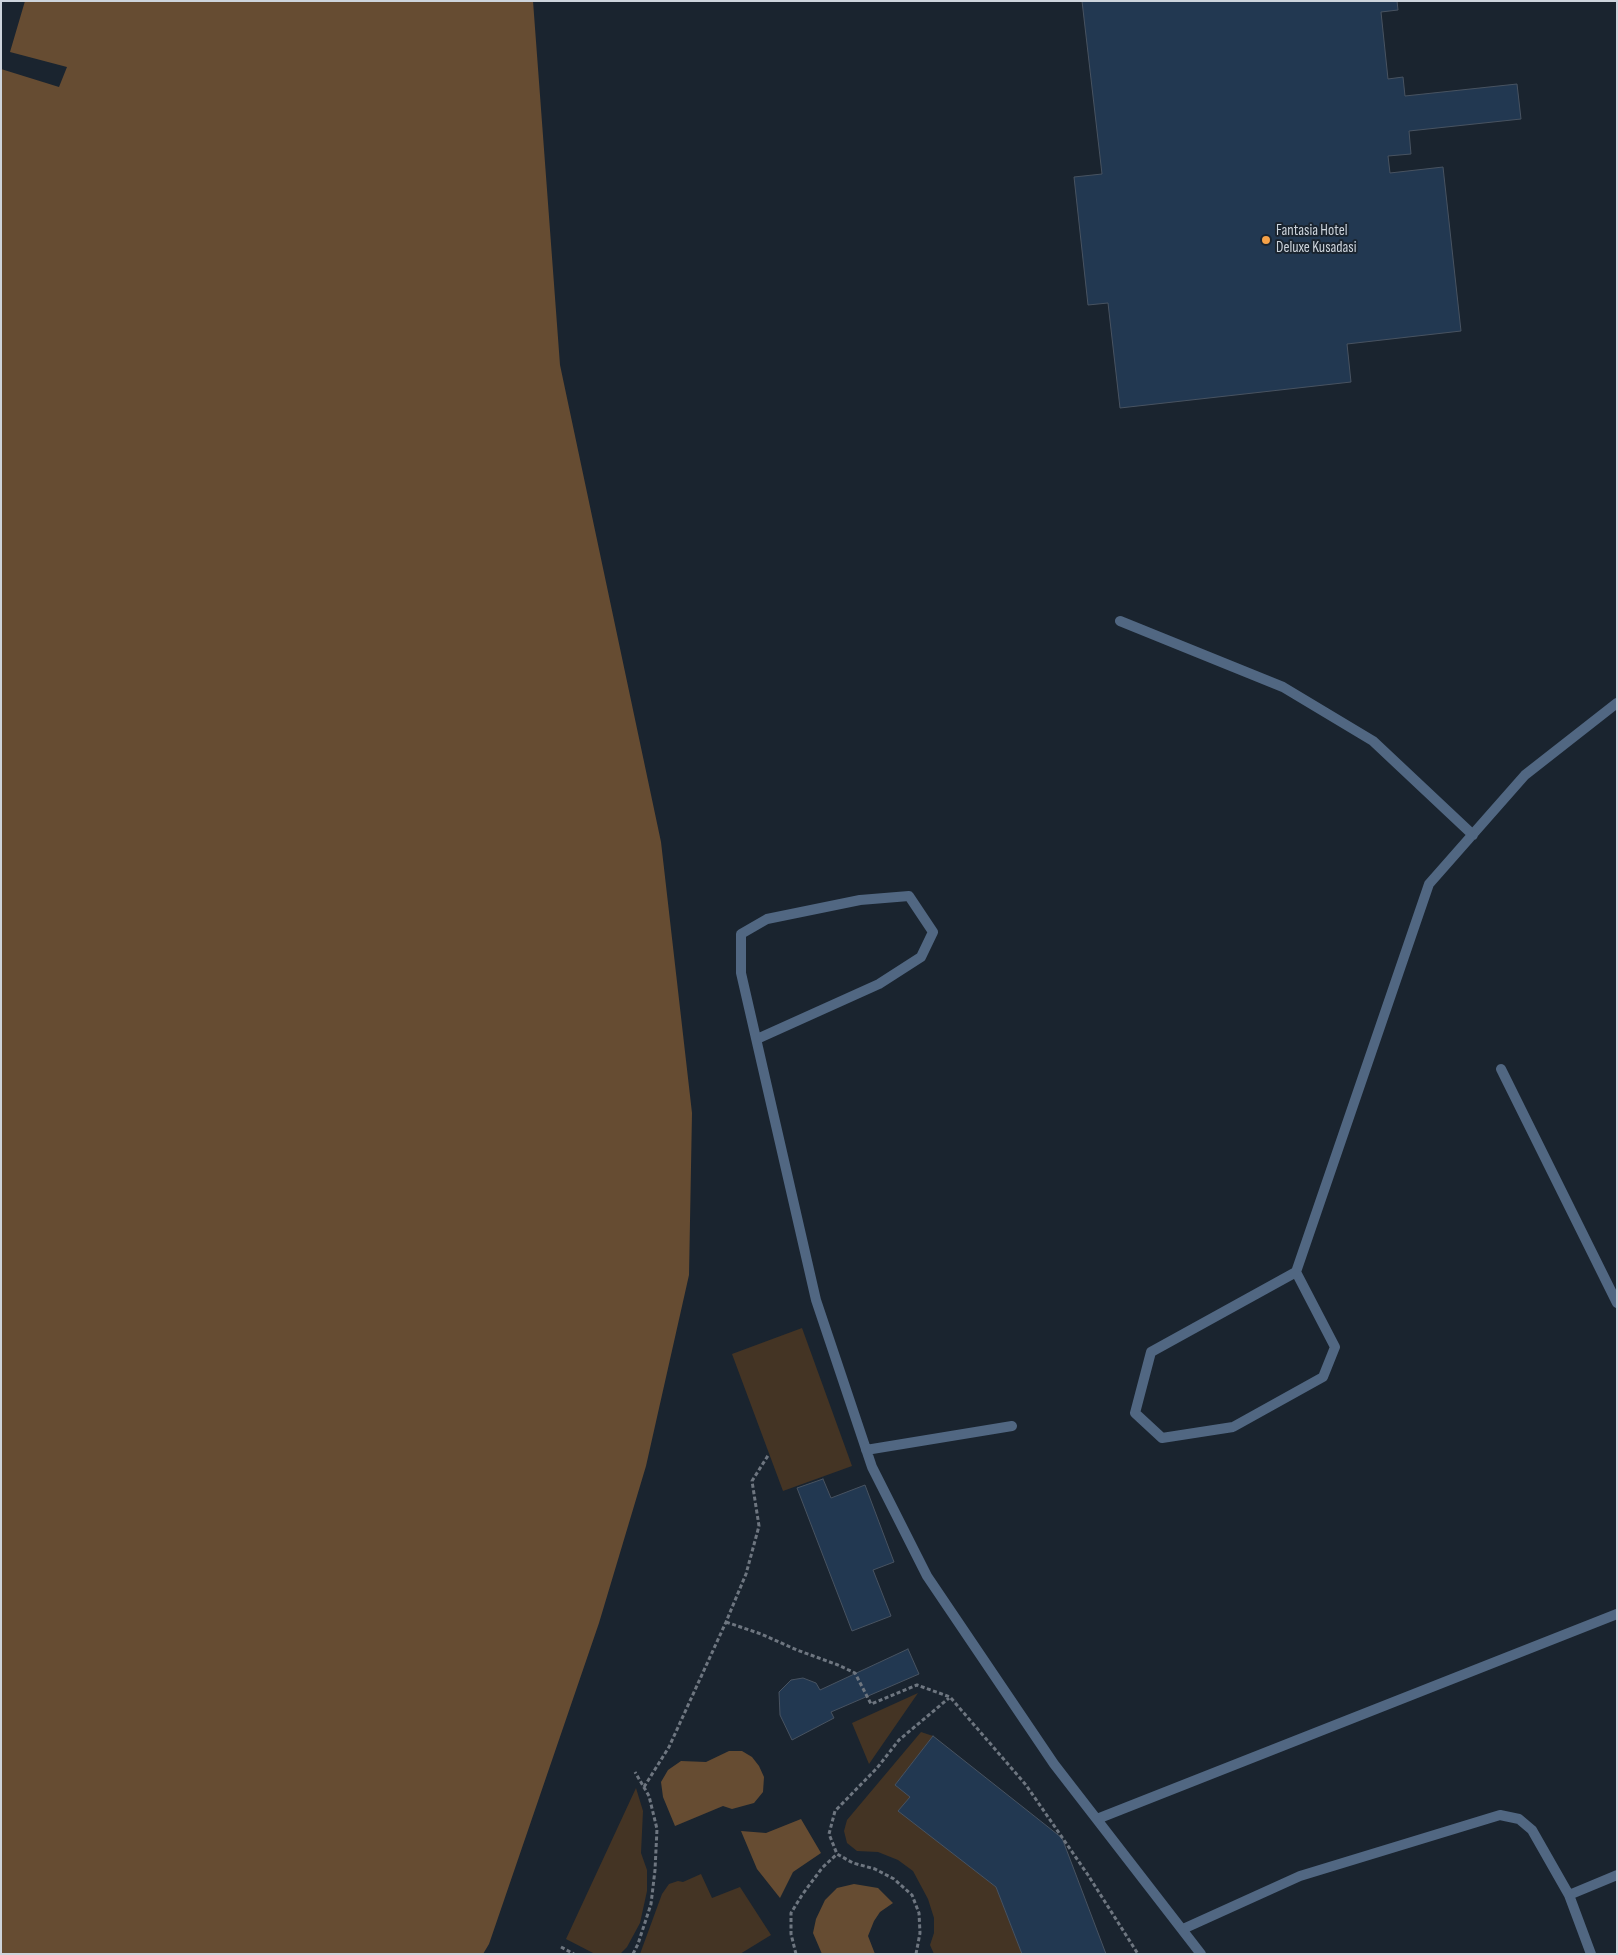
<!DOCTYPE html>
<html>
<head>
<meta charset="utf-8">
<style>
  body { margin:0 }
  #map { position:relative; width:1618px; height:1955px; overflow:hidden; background:#1a242f; font-family:"Sofia Sans Condensed",sans-serif }
  canvas { display:block }
  .frame { position:absolute; inset:0; border:2px solid #cdd4dc; pointer-events:none }
</style>
</head>
<body>
<div id="map">
<canvas width="1618" height="1955"></canvas>
<div class="frame"></div>
</div>
<script>
const context = document.querySelector('canvas').getContext('2d');
context.lineJoin = 'round';
function fillPath(path, color) { context.fillStyle = color; context.fill(path, 'evenodd'); }
const shape = rows => new Path2D(rows.map(r => 'M' + r).join(''));
function stroke(path, color, width, dash) { context.strokeStyle = color; context.lineWidth = width; context.lineCap = dash ? 'butt' : 'round'; context.setLineDash(dash || []); context.stroke(path); }
function drawText(font, color, halo, rows, align = 'center') {
  context.font = font + ' "Sofia Sans Condensed",sans-serif'; context.lineWidth = 4; context.setLineDash([]); context.textBaseline = 'middle'; context.strokeStyle = halo; context.fillStyle = color; for (const [text, x, y, turn = 0] of rows) {
    context.save(); context.translate(x, y); context.rotate((+turn || 0) * Math.PI / 180); context.textAlign = isNaN(turn) ? turn : align; if (halo) context.strokeText(text, 0, 0); context.fillText(text, 0, 0); context.restore();
  }
}
fillPath(shape([
  [802,1328,852,1466,783,1491,732,1354],
  [918,1693,869,1764,852,1723],
  [921,1732,933,1736,895,1785,910,1797,899,1811,996,1887,1022,1954,934,1954,930,1945,934,1933,934,1918,928,1899,913,1871,898,1860,878,1852,857,1851,847,1843,844,1831,847,1820],
  [636,1788,643,1811,641,1853,647,1870,647,1891,640,1923,627,1947,620,1954,595,1954,566,1939],
  [701,1874,712,1898,740,1887,771,1935,740,1954,640,1954,662,1894,669,1884,678,1881,683,1882]
]), '#443424');
fillPath(shape([
  [1,1,533,1,560,365,661,842,692,1113,689,1275,646,1466,599,1623,489,1944,483,1954,1,1954],
  [729,1751,742,1751,752,1757,759,1766,764,1777,763,1792,754,1803,732,1809,723,1806,675,1826,663,1797,661,1782,668,1770,681,1761,706,1762],
  [801,1819,821,1853,793,1872,780,1898,757,1869,741,1831,766,1833],
  [854,1884,878,1888,893,1903,880,1912,874,1921,868,1936,875,1954,822,1954,813,1933,816,1919,825,1900,837,1888]
]), '#664c32');
fillPath(shape([
  [1,1,25,1,10,52,67,67,59,87,1,69]
]), '#1a242f');
const building = shape([
  [1082,1,1397,1,1398,10,1381,12,1388,79,1403,77,1405,96,1517,84,1521,119,1409,131,1411,154,1388,156,1390,173,1443,167,1461,331,1347,344,1351,382,1120,408,1108,303,1088,305,1074,177,1102,174,1082,1],
  [823,1479,831,1498,865,1485,894,1562,873,1570,891,1616,852,1631,797,1488,823,1479],
  [908,1649,919,1674,831,1712,834,1718,792,1740,780,1715,779,1692,791,1680,803,1678,816,1683,820,1690,908,1649],
  [933,1736,1062,1838,1106,1954,1022,1954,996,1887,898,1811,910,1797,895,1785,933,1736]
]);
fillPath(building, '#223851');
stroke(building, '#485361', 1);
stroke(shape([
  [726,1622,761,1634,797,1650,838,1665,855,1673,871,1704,917,1685,950,1697,1026,1785,1088,1875,1138,1954],
  [644,1787,669,1747,726,1622,746,1574,759,1526,752,1481,769,1454],
  [561,1947,574,1954],
  [633,1954,638,1944,651,1904,655,1870,657,1829,649,1796,635,1772],
  [796,1954,791,1934,791,1913,802,1895,822,1868,837,1854],
  [916,1954,920,1933,919,1913,912,1895,894,1879,875,1869,853,1863,837,1854,829,1834,835,1811,877,1768,899,1740,949,1698]
]), '#6e7680', 3, [4, 2.5]);
stroke(shape([
  [1120,621,1283,687,1373,741,1473,835],
  [757,1039,879,984,921,957,933,932,909,896,860,900,767,919,741,934,741,973,816,1300,872,1467,927,1576,1054,1764,1201,1954],
  [1501,1069,1617,1303],
  [1296,1272,1335,1347,1323,1377,1233,1427,1162,1438,1135,1413,1151,1352,1296,1272,1429,884,1525,775,1617,703],
  [866,1450,1012,1426],
  [1097,1819,1617,1614],
  [1569,1895,1617,1875],
  [1183,1929,1300,1876,1500,1815,1519,1819,1532,1830,1569,1895,1591,1954]
]), '#516782', 10);
for (const [x, y, r, color] of [
  [1266,240,5,"#f6a248"]
]) { const dot = new Path2D(); dot.arc(x, y, r, 0, 2 * Math.PI); context.fillStyle = color; context.fill(dot); stroke(dot, '#1a242f', 2); }
drawText('15px', '#cdd4dc', '#1a242f', [
  ["Fantasia Hotel",1276,231],
  ["Deluxe Kusadasi",1276,248]
], 'left');
</script>
</body>
</html>
